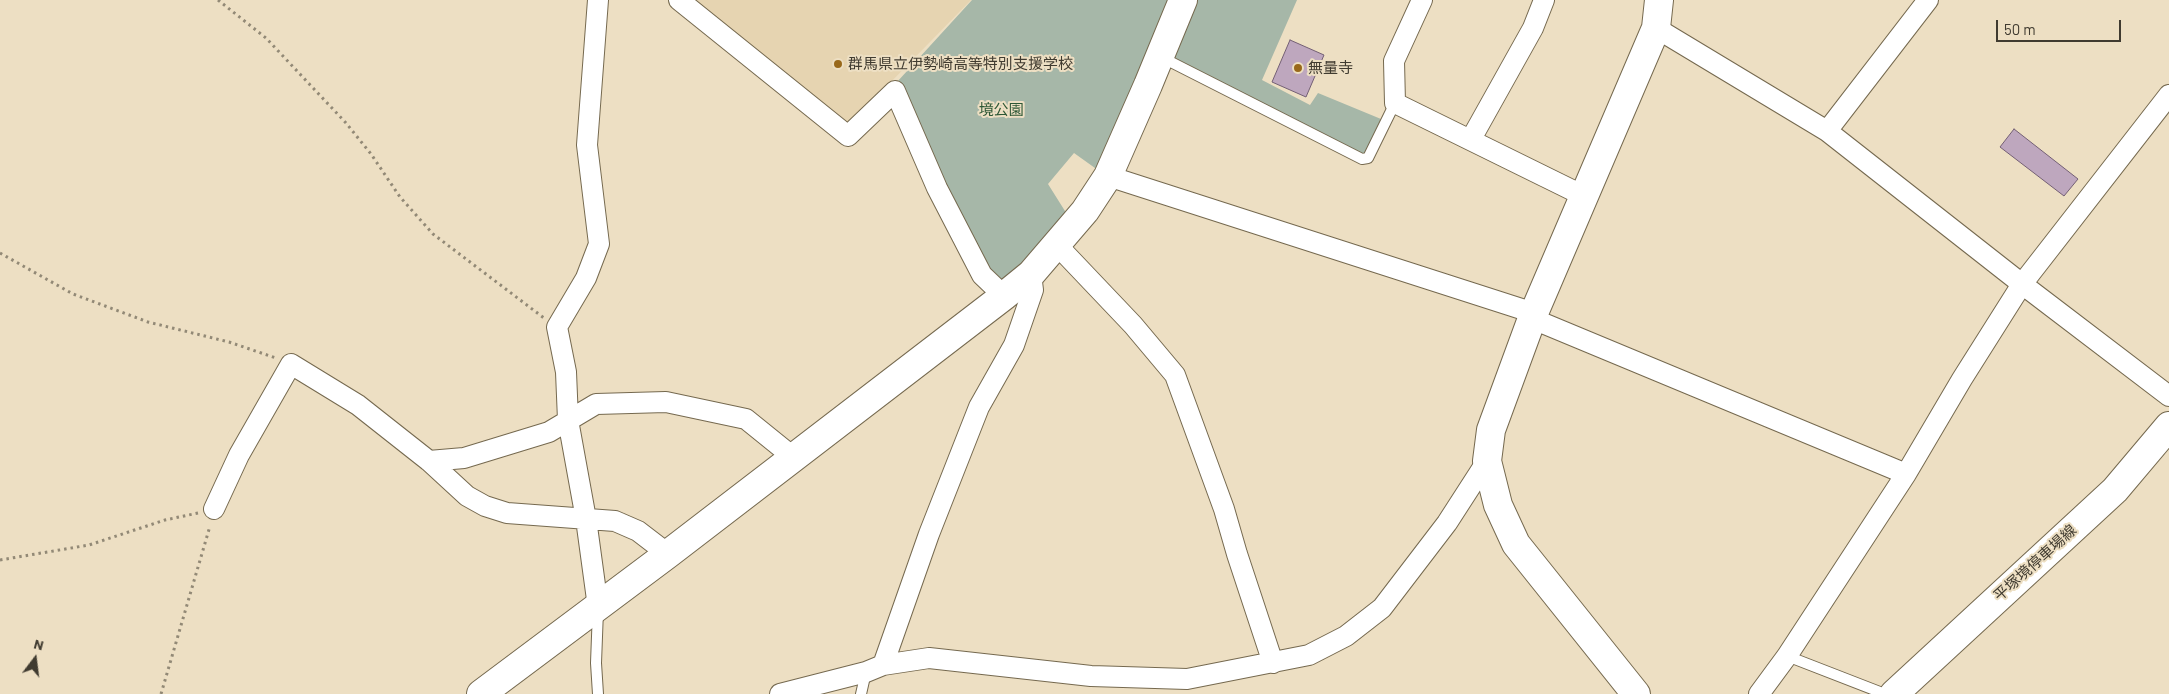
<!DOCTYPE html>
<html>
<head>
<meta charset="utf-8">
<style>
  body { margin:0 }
  #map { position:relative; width:2169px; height:694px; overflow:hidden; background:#eddfc3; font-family:Barlow,sans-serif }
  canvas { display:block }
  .north { position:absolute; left:10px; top:634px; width:50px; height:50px; -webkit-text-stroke:4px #eddfc3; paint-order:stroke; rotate:15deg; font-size:14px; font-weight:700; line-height:20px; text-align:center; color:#403b30 }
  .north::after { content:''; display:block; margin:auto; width:18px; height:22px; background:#403b30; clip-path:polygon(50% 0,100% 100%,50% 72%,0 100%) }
  .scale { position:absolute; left:1996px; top:20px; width:125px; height:22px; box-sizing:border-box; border:2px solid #403b30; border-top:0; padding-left:6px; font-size:15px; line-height:18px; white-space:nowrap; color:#403b30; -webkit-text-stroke:4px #eddfc3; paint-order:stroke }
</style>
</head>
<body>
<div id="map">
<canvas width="2169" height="694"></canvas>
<div class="north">N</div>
<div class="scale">50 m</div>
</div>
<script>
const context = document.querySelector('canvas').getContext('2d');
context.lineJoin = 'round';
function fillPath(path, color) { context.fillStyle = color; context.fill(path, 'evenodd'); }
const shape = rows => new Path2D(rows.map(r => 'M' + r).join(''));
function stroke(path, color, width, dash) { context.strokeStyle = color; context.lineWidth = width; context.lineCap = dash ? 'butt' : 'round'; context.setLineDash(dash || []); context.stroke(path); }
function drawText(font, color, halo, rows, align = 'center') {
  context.font = font + ' Barlow,"Noto Sans JP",sans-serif'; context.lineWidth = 4; context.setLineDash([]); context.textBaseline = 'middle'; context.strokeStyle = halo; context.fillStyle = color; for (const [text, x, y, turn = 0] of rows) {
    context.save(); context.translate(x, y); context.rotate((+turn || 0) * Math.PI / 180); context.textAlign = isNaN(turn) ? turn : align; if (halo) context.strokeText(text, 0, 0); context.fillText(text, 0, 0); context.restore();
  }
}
fillPath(shape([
  [688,0,971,0,847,127]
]), '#e6d4b1');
fillPath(shape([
  [972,0,1171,0,1102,173,1074,153,1048,184,1070,219,1007,283,985,267,897,82],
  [1192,0,1297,0,1262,80,1310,105,1318,93,1381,119,1365,154,1360,155,1169,58]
]), '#a6b7a8');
const building = shape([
  [1290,40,1324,55,1306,97,1272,82,1290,40],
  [2014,129,2078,179,2064,196,2000,147,2014,129]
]);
fillPath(building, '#bea7be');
stroke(building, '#735f74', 1);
const lane = shape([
  [1161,57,1362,159,1368,158,1395,103],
  [1787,656,1885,694],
  [598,694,596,663,598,610],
  [861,694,866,672]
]);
const street = shape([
  [598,0,587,145,599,244,586,278,557,327,566,372,568,420,586,519,598,607],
  [679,0,848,136,895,91,937,188,982,275,1004,296],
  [1422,0,1394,61,1395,103,1584,196],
  [1656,28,1827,131,2022,284,2169,396],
  [1827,131,1928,0],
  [1471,139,1533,28,1544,0],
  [1108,176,1534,313],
  [1056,244,1133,325,1175,375,1224,509,1237,554,1273,663],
  [1533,319,1906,474],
  [429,461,464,458,549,432,596,404,666,402,746,419,793,457],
  [214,509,239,455,291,364,358,405,429,461,467,496,485,506,507,513,615,521,638,531,668,554],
  [883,665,929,534,979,407,1014,345,1033,290,1031,274],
  [780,694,866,672,883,665,929,658,1091,676,1187,679,1309,655,1346,636,1382,608,1447,523,1487,461],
  [1759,694,1787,656,1906,474,1962,379,2022,284,2169,95]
]);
const secondary = shape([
  [481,694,668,554,1004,296,1031,274,1085,211,1108,176,1148,85,1183,0],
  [1636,694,1516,544,1498,505,1487,461,1491,430,1534,313,1656,28,1659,0],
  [1894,694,2115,490,2169,426]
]);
stroke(lane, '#75694f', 12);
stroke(street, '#75694f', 22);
stroke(secondary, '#75694f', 30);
stroke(shape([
  [218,0,266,38,346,123,371,154,400,197,433,234,544,318],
  [0,253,73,294,148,322,229,342,276,358],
  [0,560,89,545,165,520,198,513],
  [161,694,210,526]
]), '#928976', 3, [2.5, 4]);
stroke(lane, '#fff', 10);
stroke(street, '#fff', 20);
stroke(secondary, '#fff', 28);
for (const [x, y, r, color] of [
  [838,64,5,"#99691b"],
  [1298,68,5,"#99691b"]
]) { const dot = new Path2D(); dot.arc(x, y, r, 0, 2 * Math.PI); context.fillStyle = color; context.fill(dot); stroke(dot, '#eddfc3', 2); }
drawText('15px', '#403b30', '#eddfc3', [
  ["群馬県立伊勢崎高等特別支援学校",848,64],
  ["無量寺",1308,68]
], 'left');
drawText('15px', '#2d5735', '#eddfc3', [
  ["境公園",1001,110]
]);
drawText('15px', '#403b30', '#eddfc3', [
  ["平塚境停車場線",2035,563,-42]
]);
</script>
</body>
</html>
